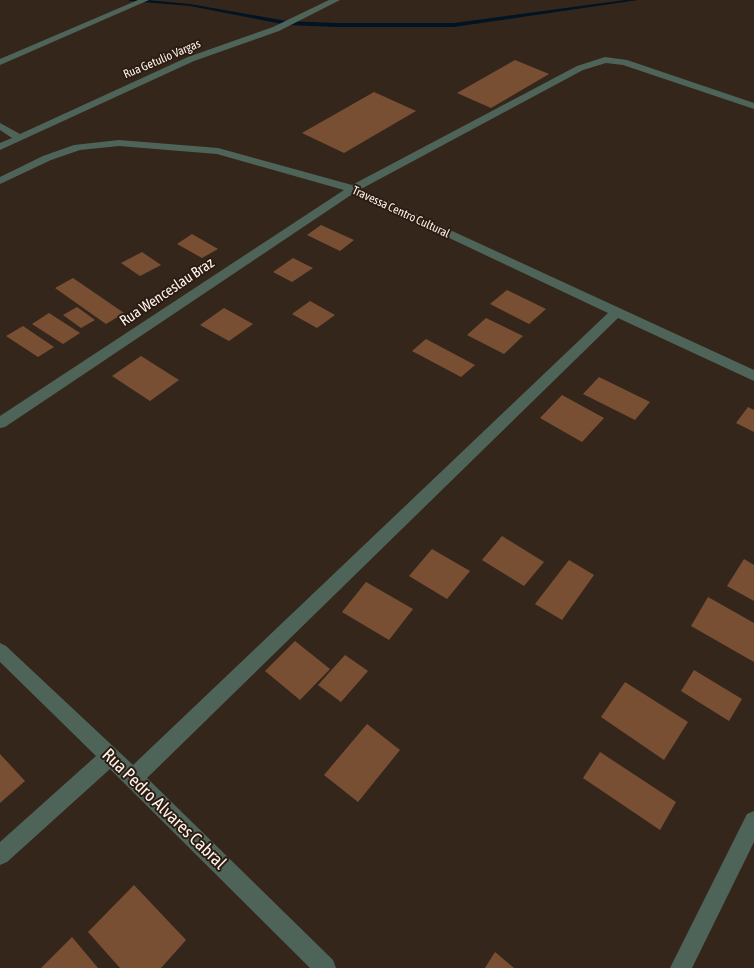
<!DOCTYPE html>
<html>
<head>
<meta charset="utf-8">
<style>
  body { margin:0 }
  canvas { display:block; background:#35261c }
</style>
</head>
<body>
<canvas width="754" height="968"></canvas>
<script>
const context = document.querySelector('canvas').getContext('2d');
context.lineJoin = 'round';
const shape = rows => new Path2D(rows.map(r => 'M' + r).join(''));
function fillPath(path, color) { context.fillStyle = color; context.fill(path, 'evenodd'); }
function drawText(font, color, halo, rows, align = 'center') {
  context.font = font + ' "Asap Condensed",sans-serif'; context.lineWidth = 4; context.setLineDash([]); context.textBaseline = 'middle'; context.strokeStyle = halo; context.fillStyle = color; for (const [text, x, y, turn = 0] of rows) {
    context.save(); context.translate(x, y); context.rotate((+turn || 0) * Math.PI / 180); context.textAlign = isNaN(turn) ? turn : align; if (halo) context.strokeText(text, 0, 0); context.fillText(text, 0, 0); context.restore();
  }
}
fillPath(shape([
  [128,0,147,0,190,4,287,21,336,23,454,23,625,0,638,0,454,27,336,27,287,25,190,6,130,1,128,0]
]), '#011423');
fillPath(shape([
  [515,60,549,74,491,108,457,93],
  [374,92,416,111,344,153,302,133],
  [321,225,354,240,340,251,307,235],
  [192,234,218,249,202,258,177,244],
  [142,252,161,265,140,276,121,263],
  [293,258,313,268,292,282,273,272],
  [73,278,124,313,106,324,55,288],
  [507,290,546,309,529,324,490,304],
  [310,301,335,315,317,328,292,314],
  [77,307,95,320,81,328,63,315],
  [224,308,253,324,229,341,200,325],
  [49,313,80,333,63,344,32,324],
  [486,318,523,336,504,354,467,335],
  [23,326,54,347,38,357,6,336],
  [426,339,475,365,461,377,412,351],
  [141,356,179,380,150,401,112,376],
  [599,377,650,402,635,420,583,394],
  [562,395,604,418,582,442,540,418],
  [748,407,754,410,754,432,736,423],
  [502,536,544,562,524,586,482,560],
  [432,549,470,571,447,599,409,576],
  [744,559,754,565,754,601,727,586],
  [569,560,594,575,562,620,535,604],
  [366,582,413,609,389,640,342,612],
  [708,597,754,623,754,662,691,626],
  [295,641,330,669,300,700,265,671],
  [345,655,368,671,341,702,318,685],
  [694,670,742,699,729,721,681,691],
  [625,682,688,722,664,760,601,717],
  [367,724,400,750,358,802,324,775],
  [600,752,676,802,660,830,583,778],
  [0,754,25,781,0,803],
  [134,885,186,940,161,968,120,968,88,932],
  [72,937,98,968,41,968],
  [495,952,514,968,485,968]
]), '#794f33');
fillPath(shape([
  [138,0,149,0,0,65,0,59,138,0],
  [329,0,340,0,279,31,194,61,0,150,0,143,12,138,0,130,0,123,20,134,188,57,273,27,329,0],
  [605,57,627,60,754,103,754,109,623,65,606,63,583,70,361,189,754,370,754,381,618,318,147,778,333,960,336,968,310,968,110,769,7,862,0,865,0,842,96,756,0,662,0,643,6,646,133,765,608,313,354,193,5,427,0,428,0,416,344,190,217,154,119,146,80,150,51,160,0,184,0,177,43,156,74,145,119,140,218,148,352,185,577,66,605,57],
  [754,811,754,842,692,968,670,968,747,814,754,811]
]), '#4f6458');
drawText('12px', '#fdf2ec', '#2b1c12', [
  ["Rua Getulio Vargas",162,59,-23],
  ["Travessa Centro Cultural",401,212,25]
]);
drawText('15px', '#fdf2ec', '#2b1c12', [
  ["Rua Wenceslau Braz",167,292,-34]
]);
drawText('18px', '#fdf2ec', '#2b1c12', [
  ["Rua Pedro Alvares Cabral",164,809,44]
]);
</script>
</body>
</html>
